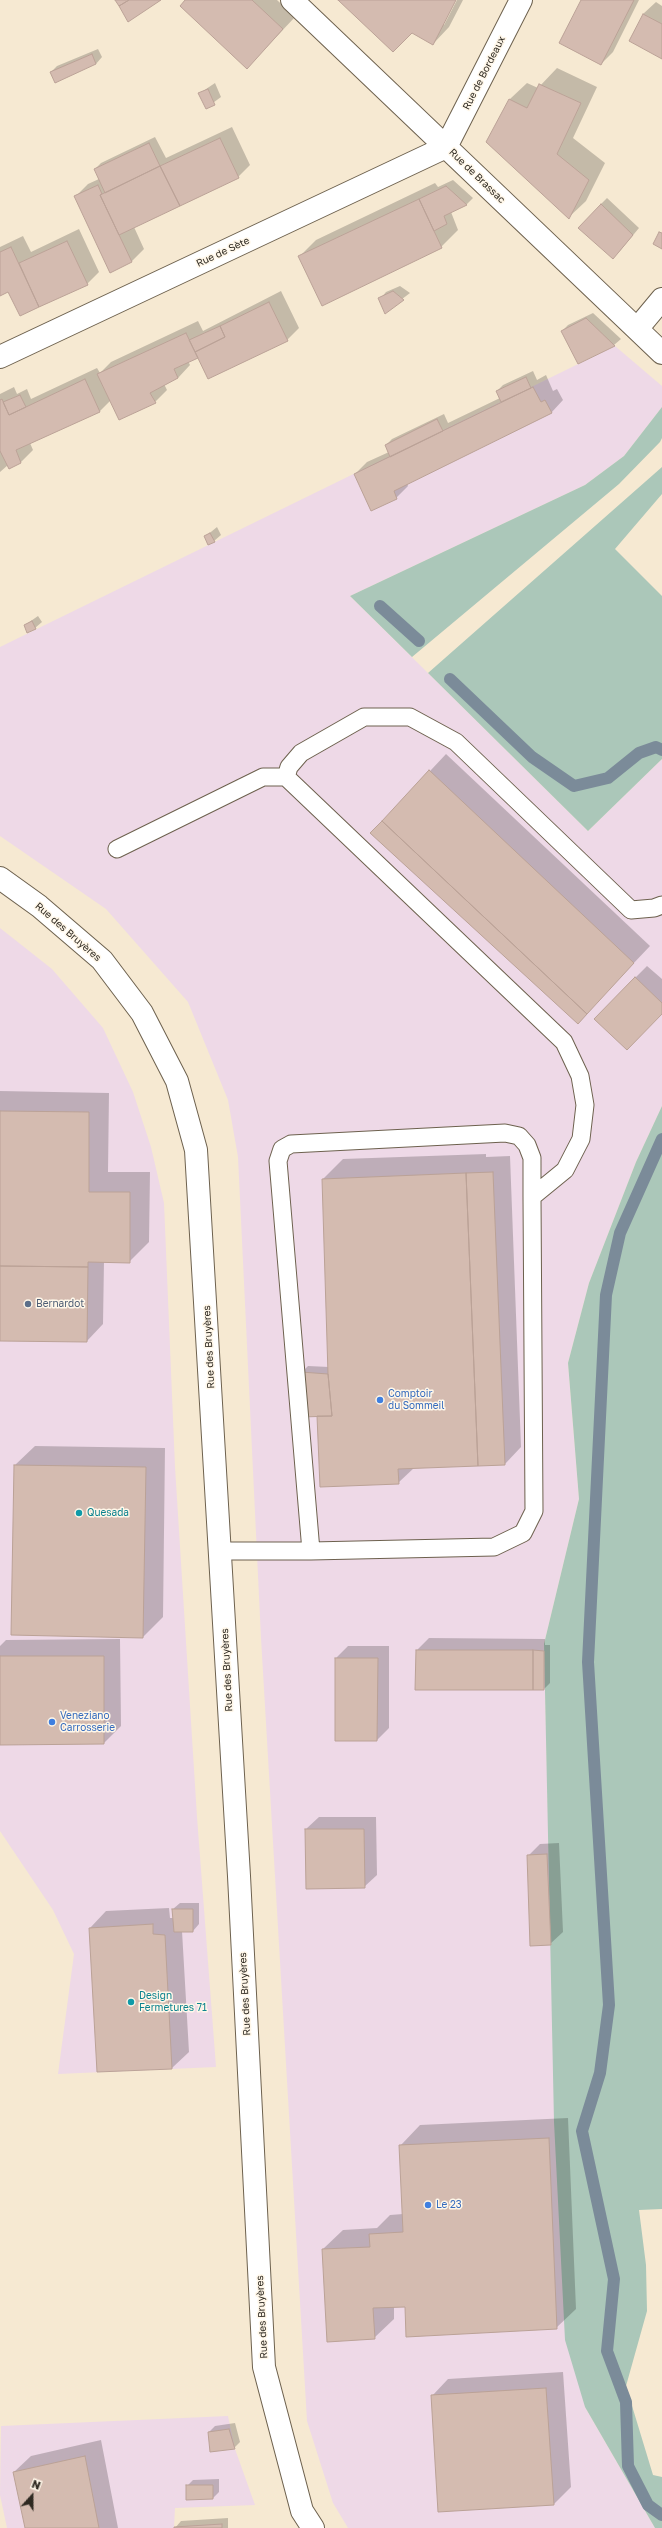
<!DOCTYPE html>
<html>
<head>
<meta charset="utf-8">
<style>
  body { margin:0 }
  #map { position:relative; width:662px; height:2528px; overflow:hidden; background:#f6e9d2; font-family:"Golos Text",sans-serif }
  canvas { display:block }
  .north { position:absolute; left:12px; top:2476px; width:40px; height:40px; -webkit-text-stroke:3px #fff7e9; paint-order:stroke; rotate:21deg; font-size:11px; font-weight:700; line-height:16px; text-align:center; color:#2e2921 }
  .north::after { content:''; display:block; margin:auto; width:14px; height:18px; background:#2e2921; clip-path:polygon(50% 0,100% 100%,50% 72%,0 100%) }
</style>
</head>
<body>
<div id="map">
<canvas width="662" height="2528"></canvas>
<div class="north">N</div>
</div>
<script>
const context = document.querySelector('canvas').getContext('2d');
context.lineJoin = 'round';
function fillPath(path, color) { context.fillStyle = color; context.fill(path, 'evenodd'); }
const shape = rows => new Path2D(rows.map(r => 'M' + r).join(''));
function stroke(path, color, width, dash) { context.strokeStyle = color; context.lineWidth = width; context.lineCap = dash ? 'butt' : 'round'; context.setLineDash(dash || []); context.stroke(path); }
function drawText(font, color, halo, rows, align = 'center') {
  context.font = font + ' "Golos Text",sans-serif'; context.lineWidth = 3; context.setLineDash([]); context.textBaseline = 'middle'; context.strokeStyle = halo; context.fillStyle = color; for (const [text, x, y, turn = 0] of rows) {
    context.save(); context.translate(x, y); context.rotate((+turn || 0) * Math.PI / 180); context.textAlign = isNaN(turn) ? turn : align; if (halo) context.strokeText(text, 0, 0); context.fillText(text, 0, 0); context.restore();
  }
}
fillPath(shape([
  [615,346,662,386,662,407,624,456,585,485,350,596,588,831,662,759,662,1106,636,1162,589,1283,568,1363,579,1499,544,1644,551,1945,585,2407,655,2528,348,2528,333,2503,307,2421,261,1638,238,1157,228,1100,188,1002,106,909,0,836,0,647],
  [0,928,52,969,103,1028,133,1092,151,1147,164,1203,175,1467,197,1817,216,2067,58,2074,74,1954,53,1910,0,1831],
  [228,2416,235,2449,255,2505,175,2508,174,2527,222,2524,222,2528,7,2528,0,2495,1,2426]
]), '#eed9e7');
fillPath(shape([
  [662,407,662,438,660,442,619,484,412,657,350,596,585,485,624,456],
  [662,467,662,494,615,549,662,596,662,759,588,831,428,673],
  [662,1106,662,2209,639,2210,646,2265,647,2311,626,2386,653,2475,662,2477,662,2528,655,2528,585,2407,565,2340,554,2122,544,1644,579,1499,568,1363,589,1283,636,1162]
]), '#abc7b9');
fillPath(shape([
  [187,0,277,0,295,17,247,68],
  [339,0,455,0,442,25,444,25,457,0,463,0,449,27,433,44,412,32],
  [582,0,639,0,613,52,601,64],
  [656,2,662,6,662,57,643,14],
  [98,49,102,57,96,64,51,72,57,66],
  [557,68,597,87,573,138,605,163,586,201,569,217,487,142,510,99,527,83,538,88],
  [215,83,221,97,206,108,200,93],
  [232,127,250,165,238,177,134,227,144,249,132,261,110,272,76,196,88,184,99,179,95,169,101,163,155,137,166,158],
  [453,180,473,198,467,204,451,212,458,230,441,247,299,257,316,240,435,183,438,187],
  [607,198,639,228,619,252,601,204],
  [79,229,99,272,87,284,21,315,9,291,0,295,0,247,23,236,31,252],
  [400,286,410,293,385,312,380,299,386,292],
  [281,291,299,328,287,340,198,357,188,361,190,365,178,378,164,384,167,390,155,402,111,400,100,411,30,443,33,450,21,462,9,468,8,465,0,472,0,394,14,387,17,394,27,389,31,399,97,368,100,373,111,362,198,321,203,331],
  [593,313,621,339,614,345,578,363,562,331,568,325],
  [533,371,537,380,546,375,553,391,557,389,563,400,551,413,407,483,408,486,396,498,355,474,367,462,389,452,386,445,392,439,444,414,448,423,500,398,497,391,503,385],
  [217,527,221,535,214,541,206,536],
  [38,616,42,622,35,628,25,625],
  [446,754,650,946,578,1022,372,833],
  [647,966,662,979,662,1013,635,978],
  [0,1091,109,1093,108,1172,150,1172,149,1242,129,1262,104,1261,103,1324,87,1341,0,1339],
  [486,1154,486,1157,510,1156,521,1447,505,1464,415,1467,398,1483,318,1415,302,1372,308,1366,329,1367,323,1179,343,1159],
  [35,1446,165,1448,163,1617,143,1637,15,1465],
  [429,1638,545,1639,545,1645,550,1645,550,1683,544,1689,416,1689,417,1650],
  [120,1639,121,1726,104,1743,0,1744,0,1646,6,1640],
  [348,1646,389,1646,389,1728,377,1740,336,1740,336,1658],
  [319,1817,376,1817,377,1875,364,1887,306,1829],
  [559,1843,563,1932,550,1944,528,1856,540,1844],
  [180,1903,199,1903,199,1924,193,1931,182,1931,189,2052,172,2068,98,2071,90,1928,106,1911,169,1908,170,1918,174,1918,173,1909],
  [568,2118,576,2309,556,2328,406,2306,394,2306,394,2319,374,2338,323,2249,343,2230,377,2228,390,2215,403,2214,401,2145,420,2125],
  [563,2372,571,2487,554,2504,439,2511,432,2396,448,2379],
  [235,2423,240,2442,234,2448,209,2432,215,2426],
  [101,2440,118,2528,26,2528,14,2472,31,2456],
  [219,2479,219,2492,213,2498,187,2486,193,2480],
  [228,2518,228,2528,175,2528,181,2521]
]), '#0003');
stroke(shape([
  [380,606,419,641],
  [450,679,532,757,574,786,608,778,639,753,656,747,662,750],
  [662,1139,620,1233,606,1295,588,1662,609,2005,600,2073,582,2131,614,2279,607,2351,626,2402,628,2466,648,2505,662,2515]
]), '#7b8b99', 12);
const building = shape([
  [115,0,129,0,119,6,115,0],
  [129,0,161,0,128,22,119,6,129,0],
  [185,0,252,0,283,29,247,69,180,6,185,0],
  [338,0,456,0,433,45,412,33,393,52,338,0],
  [581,0,634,0,601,65,559,43,581,0],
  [643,14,662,24,662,59,629,41,643,14],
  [92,54,96,64,55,83,50,72,92,54],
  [539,84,581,103,557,154,589,180,569,219,486,142,509,99,527,108,539,84],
  [208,89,215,105,206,109,198,93,208,89],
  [220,138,239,178,180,206,160,166,220,138],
  [149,143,160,166,105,193,94,169,149,143],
  [160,166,180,206,119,235,100,195,160,166],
  [98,185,102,194,100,195,132,262,110,273,74,196,98,185],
  [446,186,467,205,444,216,447,224,434,231,419,199,446,186],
  [419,199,442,248,322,306,298,256,419,199],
  [601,204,633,235,613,259,578,228,601,204],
  [659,232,662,233,662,249,653,244,659,232],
  [67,241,88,285,39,307,19,263,67,241],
  [11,247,39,307,20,316,8,292,0,296,0,252,11,247],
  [393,291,404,300,385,314,378,298,393,291],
  [269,302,288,341,208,379,195,352,225,337,220,326,269,302],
  [586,318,615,346,578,364,561,331,586,318],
  [220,326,225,337,195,352,189,340,220,326],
  [186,333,198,358,174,369,178,378,150,393,156,403,119,420,97,374,186,333],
  [526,377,531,388,501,402,496,391,526,377],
  [85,379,100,412,16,450,21,463,9,469,0,451,0,400,2,399,9,415,85,379],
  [533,387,541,402,545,400,552,413,394,491,397,499,371,511,354,474,533,387],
  [20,395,26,407,9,415,3,402,20,395],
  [437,419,443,431,390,457,385,445,437,419],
  [210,533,215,542,208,545,204,536,210,533],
  [32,621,36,629,27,633,24,625,32,621],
  [429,770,634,963,587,1014,382,821,429,770],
  [382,821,587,1014,578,1024,370,833,382,821],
  [635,977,662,1003,662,1014,627,1050,594,1019,635,977],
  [0,1111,89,1112,89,1192,130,1192,130,1263,88,1262,88,1267,0,1266,0,1111],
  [493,1172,505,1465,478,1466,466,1173,493,1172],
  [466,1173,478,1466,398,1469,399,1484,320,1487,317,1416,332,1416,328,1374,322,1179,466,1173],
  [0,1266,88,1267,87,1342,0,1341,0,1266],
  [301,1372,328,1374,332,1416,302,1417,301,1372],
  [14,1465,146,1467,143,1638,11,1635,14,1465],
  [416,1650,533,1650,533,1690,415,1690,416,1650],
  [533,1650,544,1651,544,1690,533,1690,533,1650],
  [0,1656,104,1656,104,1744,0,1745,0,1656],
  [335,1658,378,1658,377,1741,335,1741,335,1658],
  [305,1829,364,1829,365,1888,306,1889,305,1829],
  [547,1854,551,1945,530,1946,527,1855,547,1854],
  [172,1909,193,1909,193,1932,174,1932,172,1909],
  [153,1924,153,1934,165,1935,172,2069,97,2072,89,1928,153,1924],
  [549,2138,557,2329,406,2337,405,2307,373,2308,375,2339,327,2342,322,2249,370,2247,369,2234,403,2232,399,2145,549,2138],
  [546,2388,554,2505,438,2512,431,2395,546,2388],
  [229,2429,235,2449,210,2452,208,2432,229,2429],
  [85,2456,99,2528,25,2528,13,2472,85,2456],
  [186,2485,213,2485,213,2499,186,2500,186,2485],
  [222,2524,222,2528,174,2528,174,2527,222,2524]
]);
fillPath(building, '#d4bbb0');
stroke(building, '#bba297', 1);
const lane = shape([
  [286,777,289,767,301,753,364,717,410,717,456,742,631,910,654,908,662,905],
  [117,849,263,777,286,777,564,1042,580,1076,585,1105,581,1139,565,1170,532,1197],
  [220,1551,311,1551,494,1547,523,1533,534,1511,532,1197,532,1158,527,1145,519,1136,505,1133,291,1144,282,1149,278,1161,311,1551]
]);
const street = shape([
  [292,0,662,353],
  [637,329,662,299],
  [0,357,446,147,521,0],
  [0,878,39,906,102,960,142,1013,177,1081,196,1150,239,1876,264,2367,302,2511,313,2528]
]);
stroke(lane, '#6d614e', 19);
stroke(street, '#6d614e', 24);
stroke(lane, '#fff', 17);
stroke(street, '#fff', 22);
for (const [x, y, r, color] of [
  [28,1304,4,"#5c6f8a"],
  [380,1400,4,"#3f7fe0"],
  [79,1513,4,"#0f9aa8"],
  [52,1722,4,"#3f7fe0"],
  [131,2002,4,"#0f9aa8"],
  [428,2205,4,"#3f7fe0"]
]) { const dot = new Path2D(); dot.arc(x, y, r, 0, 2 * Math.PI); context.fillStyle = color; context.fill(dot); stroke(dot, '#fff7e9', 1.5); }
drawText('10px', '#2e2921', '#fff7e9', [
  ["Rue de Bordeaux",484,73,-63],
  ["Rue de Brassac",477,176,44],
  ["Rue de Sète",223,252,-25],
  ["Rue des Bruyères",68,932,41],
  ["Rue des Bruyères",209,1347,-93],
  ["Rue des Bruyères",227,1670,-93],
  ["Rue des Bruyères",245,1994,-93],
  ["Rue des Bruyères",262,2317,-93]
]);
drawText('10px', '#4e5e75', '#fff7e9', [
  ["Bernardot",36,1304]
], 'left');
drawText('10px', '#366cbe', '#fff7e9', [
  ["Comptoir",388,1394],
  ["du Sommeil",388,1406],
  ["Veneziano",60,1716],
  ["Carrosserie",60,1728],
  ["Le 23",436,2205]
], 'left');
drawText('10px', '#0d838f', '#fff7e9', [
  ["Quesada",87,1513],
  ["Design",139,1996],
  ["Fermetures 71",139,2008]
], 'left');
</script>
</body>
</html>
